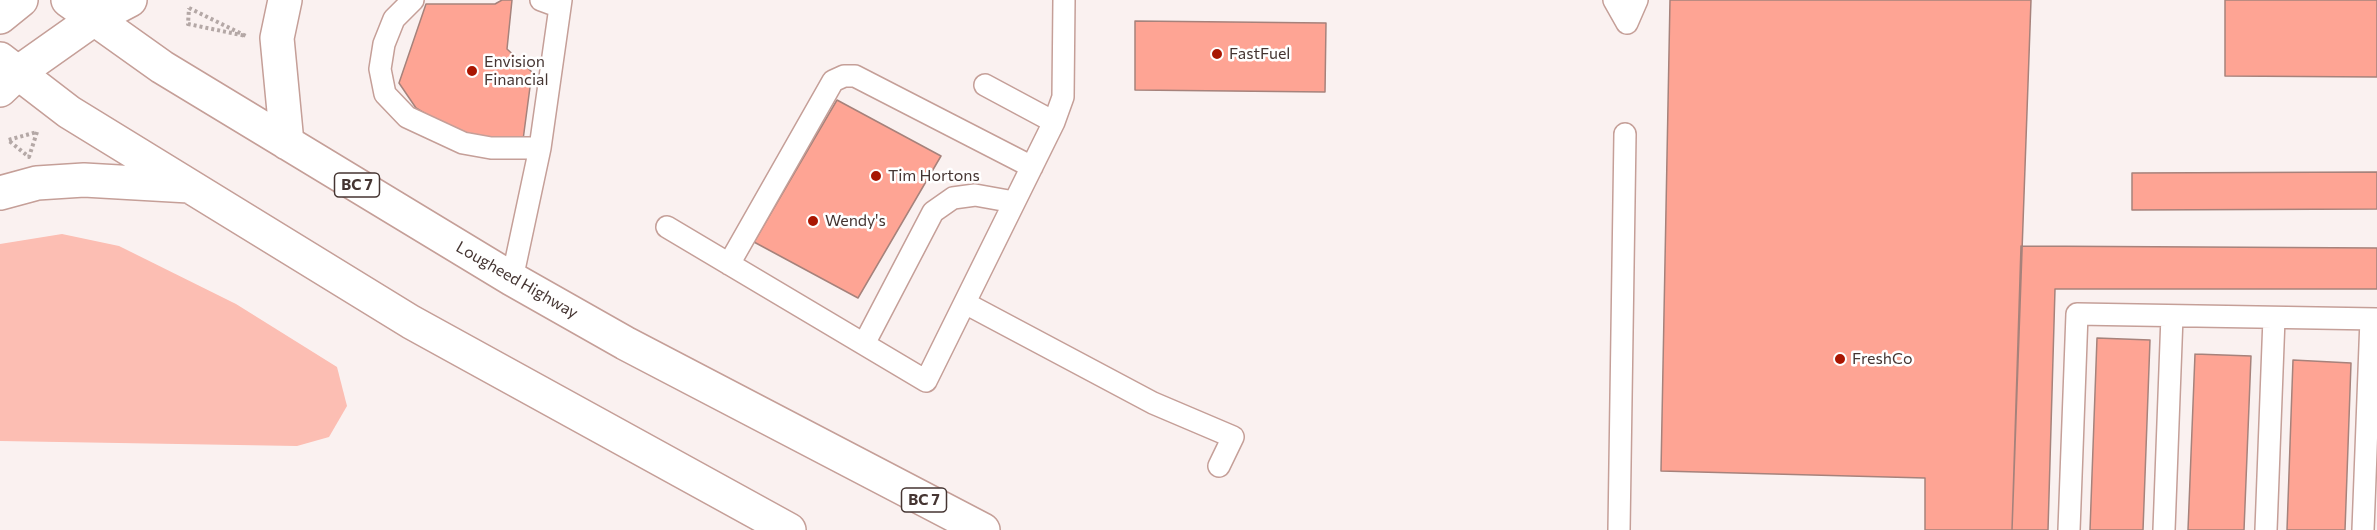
<!DOCTYPE html>
<html>
<head>
<meta charset="utf-8">
<style>
  body { margin:0 }
  canvas { display:block; background:#faf1f0 }
</style>
</head>
<body>
<canvas width="2377" height="530"></canvas>
<script>
const context = document.querySelector('canvas').getContext('2d');
context.lineJoin = 'round';
function fillPath(path, color) { context.fillStyle = color; context.fill(path, 'evenodd'); }
const shape = rows => new Path2D(rows.map(r => 'M' + r).join(''));
function stroke(path, color, width, dash) { context.strokeStyle = color; context.lineWidth = width; context.lineCap = dash ? 'butt' : 'round'; context.setLineDash(dash || []); context.stroke(path); }
function drawText(font, color, halo, rows, align = 'center') {
  context.font = font + ' Commissioner,sans-serif'; context.lineWidth = 5; context.setLineDash([]); context.textBaseline = 'middle'; context.strokeStyle = halo; context.fillStyle = color; for (const [text, x, y, turn = 0] of rows) {
    context.save(); context.translate(x, y); context.rotate((+turn || 0) * Math.PI / 180); context.textAlign = isNaN(turn) ? turn : align; if (halo) context.strokeText(text, 0, 0); context.fillText(text, 0, 0); context.restore();
  }
}
fillPath(shape([
  [62,234,119,246,236,304,337,367,347,406,329,437,297,446,0,441,0,244]
]), '#fcbeb3');
const building = shape([
  [502,0,512,0,507,49,532,72,523,140,503,141,467,134,439,122,416,108,399,83,426,4,495,4,502,0],
  [1670,0,2031,0,2012,530,1925,530,1925,478,1661,471,1670,0],
  [2225,0,2377,0,2377,77,2225,76,2225,0],
  [1135,21,1326,23,1325,92,1135,90,1135,21],
  [837,100,941,156,858,298,754,242,837,100],
  [2377,172,2377,209,2132,210,2132,173,2377,172],
  [2021,246,2377,248,2377,289,2055,289,2048,530,2012,530,2021,246],
  [2097,338,2150,340,2143,530,2090,530,2097,338],
  [2195,354,2251,356,2244,530,2188,530,2195,354],
  [2293,360,2351,363,2345,530,2287,530,2293,360]
]);
fillPath(building, '#fea494');
stroke(building, '#a6827b', 1.5);
const service = shape([
  [413,0,394,19,384,44,380,69,385,94,407,117,463,143,491,148,540,148],
  [541,0,560,7],
  [1614,0,1627,23],
  [1627,23,1637,0],
  [985,85,1054,122],
  [667,227,926,381,1054,122,1063,97,1064,0],
  [729,264,833,81,844,76,855,76,1032,167],
  [512,279,540,148,561,0],
  [965,303,1153,403,1233,437,1219,466],
  [864,344,933,212,953,198,975,195,1014,202],
  [1619,530,1625,134],
  [2069,530,2077,314,2377,319],
  [2164,530,2172,316],
  [2266,530,2274,318],
  [2363,530,2371,319]
]);
const secondary = shape([
  [0,17,21,0],
  [0,90,19,72,94,19,130,0]
]);
const trunk = shape([
  [68,0,162,67,512,279,625,343,983,530],
  [285,0,277,38,287,143],
  [0,59,69,112,411,322,789,530],
  [0,193,37,183,84,180,189,186]
]);
stroke(service, '#c59f98', 24);
stroke(secondary, '#c59f98', 36);
stroke(trunk, '#c59f98', 36);
stroke(shape([
  [189,8,246,36,188,24,189,8],
  [37,132,29,157,8,140,37,132]
]), '#b4a8a6', 4, [3, 3]);
stroke(service, '#fff', 21);
stroke(secondary, '#fff', 33);
stroke(trunk, '#fff', 33);
for (const [x, y, r, color] of [
  [1217,54,6,"#a81602"],
  [472,71,6,"#a81602"],
  [876,176,6,"#a81602"],
  [813,221,6,"#a81602"],
  [1840,359,6,"#a81602"]
]) { const dot = new Path2D(); dot.arc(x, y, r, 0, 2 * Math.PI); context.fillStyle = color; context.fill(dot); stroke(dot, '#fff', 2); }
for (const [x, y, w] of [
  [357,185,45],
  [924,500,45]
]) { const box = new Path2D(); box.roundRect(x - w / 2, y - 12, w, 24, 4.5); context.fillStyle = '#fff'; context.fill(box); stroke(box, '#453532', 1.5); }
drawText('bold 15px', '#453532', null, [
  ["BC 7",357,185],
  ["BC 7",924,500]
]);
drawText('16px', '#453532', '#fff', [
  ["FastFuel",1229,54],
  ["Envision",484,62],
  ["Financial",484,80],
  ["Tim Hortons",888,176],
  ["Wendy's",825,221],
  ["FreshCo",1852,359]
], 'left');
drawText('16px', '#453532', '#fff', [
  ["Lougheed Highway",517,280,30]
]);
</script>
</body>
</html>
